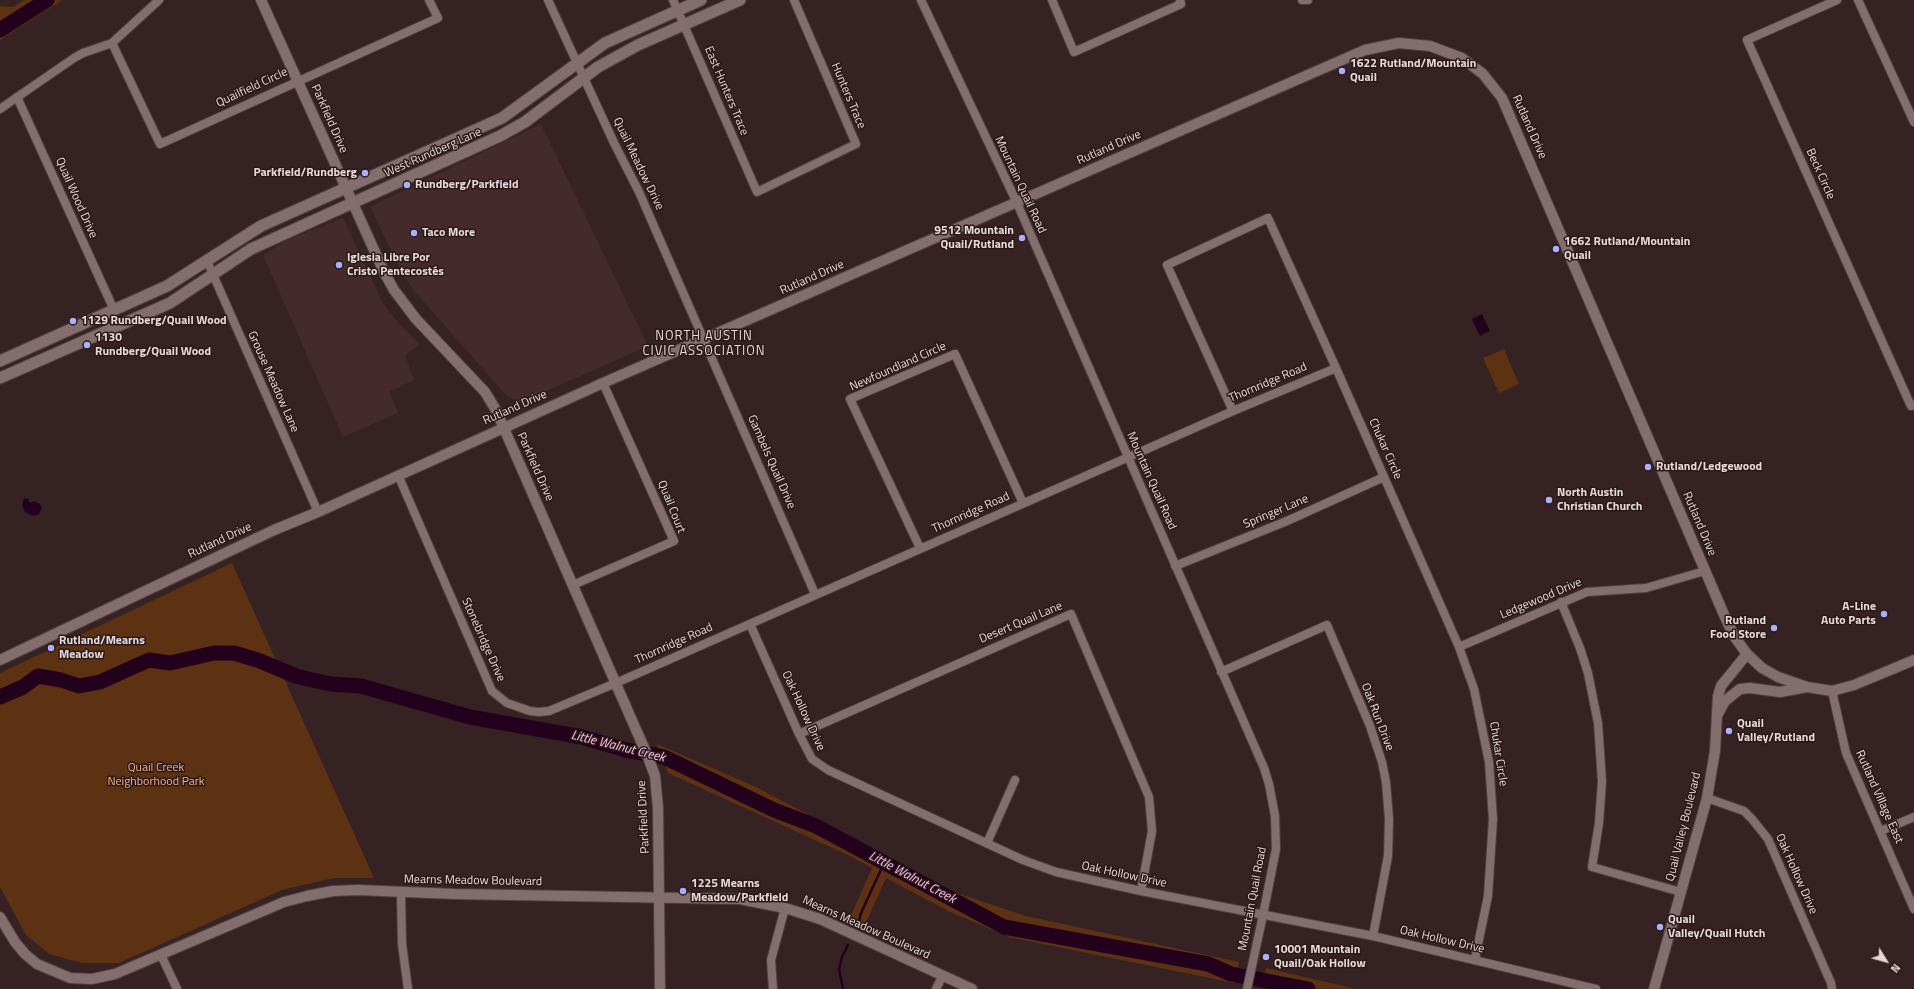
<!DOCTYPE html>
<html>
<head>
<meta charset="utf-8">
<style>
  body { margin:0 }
  #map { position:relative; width:1914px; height:989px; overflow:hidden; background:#362223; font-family:"Titillium Web",sans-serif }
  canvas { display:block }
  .north { position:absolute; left:1866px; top:941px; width:40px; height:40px; -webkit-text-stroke:3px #2b191a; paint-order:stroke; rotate:127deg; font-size:11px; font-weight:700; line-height:16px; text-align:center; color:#e6d9d9 }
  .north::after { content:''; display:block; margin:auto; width:14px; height:18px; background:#e6d9d9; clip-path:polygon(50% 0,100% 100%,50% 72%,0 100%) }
</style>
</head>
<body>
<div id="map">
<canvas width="1914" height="989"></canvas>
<div class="north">N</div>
</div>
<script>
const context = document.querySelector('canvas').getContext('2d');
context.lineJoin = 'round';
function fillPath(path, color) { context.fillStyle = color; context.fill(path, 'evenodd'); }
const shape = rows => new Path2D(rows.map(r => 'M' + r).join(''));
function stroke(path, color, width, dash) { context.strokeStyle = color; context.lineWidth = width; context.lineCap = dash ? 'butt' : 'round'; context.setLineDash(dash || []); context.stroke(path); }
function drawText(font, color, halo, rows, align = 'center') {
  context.font = font + ' "Titillium Web",sans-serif'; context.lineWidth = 3; context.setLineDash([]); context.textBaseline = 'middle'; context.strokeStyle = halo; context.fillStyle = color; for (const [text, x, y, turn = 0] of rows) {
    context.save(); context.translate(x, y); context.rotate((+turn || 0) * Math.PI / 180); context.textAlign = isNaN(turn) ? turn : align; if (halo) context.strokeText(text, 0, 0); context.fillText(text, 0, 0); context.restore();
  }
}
fillPath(shape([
  [541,124,648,346,519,403,507,396,415,292,403,275,370,207],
  [343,218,383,303,401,326,420,345,405,355,414,380,389,392,398,413,343,437,263,255,285,241]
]), '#442a2b');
fillPath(shape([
  [24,0,62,0,0,40,0,6,13,7],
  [1504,349,1519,384,1499,393,1483,358],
  [232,563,374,878,334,878,282,890,119,963,82,963,49,954,26,935,0,887,0,673],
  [657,744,756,787,954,892,1026,916,1239,962,1234,983,1009,937,948,911,886,878,864,927,849,920,872,868,848,855,668,773],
  [1266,968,1356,989,1262,988]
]), '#5d3213');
fillPath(shape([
  [1482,314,1490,331,1480,336,1472,319],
  [24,498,28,499,30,503,34,501,40,504,42,508,39,514,33,516,25,512,22,505]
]), '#23001b');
stroke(shape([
  [858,924,861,913,884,863],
  [843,989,839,969,842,957,848,945]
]), '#23001b', 2.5);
stroke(shape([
  [0,30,47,0],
  [0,697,23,687,38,676,61,680,79,686,100,682,149,660,170,663,214,653,234,653,260,661,296,676,312,680,331,684,361,686,470,717,582,737,626,750,664,757,774,810,816,826,1004,927,1208,964,1231,974,1308,989]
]), '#23001b', 15);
const minor = shape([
  [548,0,614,143,639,192,815,594],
  [673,0,757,192,856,144,794,0],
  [921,0,1017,203,1264,768,1269,784,1275,816,1276,849,1263,915,1247,989],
  [1052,0,1074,52,1181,4,1180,0],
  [1302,0,1308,0],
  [1837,0,1747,40,1911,406,1914,405],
  [1858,0,1914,122],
  [112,43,160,144,438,18,429,0],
  [17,97,114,310],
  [0,109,74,58,83,53,112,43,159,0],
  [207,261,318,512],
  [1233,411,1167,265,1268,218,1336,368,1459,647,1474,689,1489,762,1493,819,1488,896,1475,959],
  [398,475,492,691,507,703,530,711,539,712,549,711,616,683,1233,411,1336,368],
  [920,548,850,399,955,354,1023,503],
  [1175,566,1287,521,1384,477],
  [573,585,674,541,603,383],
  [1561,602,1580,648,1588,673,1598,723,1602,781,1599,823,1592,867,1681,892],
  [750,624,799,734,812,759,828,770,1023,860,1056,872,1141,891,1373,936,1596,989],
  [1459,647,1587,592,1646,588,1705,571],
  [1221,672,1327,625,1370,726,1382,762,1386,782,1389,819,1388,856,1373,936],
  [1832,691,1846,753,1914,909],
  [799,734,1071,614,1149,797,1152,831,1141,891],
  [1707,798,1744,811,1752,819,1768,839,1831,983,1832,989],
  [1881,831,1914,817],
  [987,843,1015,780],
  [401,893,402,944,408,989],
  [161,955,177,989],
  [773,989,771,960,785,908],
  [936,989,942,977]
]);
const tertiary = shape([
  [261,0,384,272,394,290,416,319,485,392,496,410,648,757,655,776,658,808,660,989],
  [0,660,274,530,318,512,603,383,1365,50,1399,43,1430,46,1462,58,1483,74,1502,98,1725,617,1734,636,1747,654,1762,668,1778,677,1807,687,1832,691,1854,685,1914,660],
  [1718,714,1725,701,1740,689,1750,688,1780,692,1807,687],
  [0,917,15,942,25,954,37,964,70,978,92,979,115,974,284,902,307,896,333,891,358,890,455,894,740,899,785,908,820,919,972,989],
  [1654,989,1707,798,1715,751,1718,696,1721,686,1747,654]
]);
const secondary = shape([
  [0,361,167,286,261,226,502,118,605,43,701,0],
  [0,378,170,303,251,249,500,136,525,122,598,67,638,45,740,0]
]);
stroke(minor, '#514141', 10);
stroke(tertiary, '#514141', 12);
stroke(secondary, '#514141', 13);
stroke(minor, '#846d6d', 8);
stroke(tertiary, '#846d6d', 10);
stroke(secondary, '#846d6d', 11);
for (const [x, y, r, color] of [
  [1342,71,4,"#acaffb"],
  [365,173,4,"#acaffb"],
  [407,185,4,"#acaffb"],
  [414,233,4,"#acaffb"],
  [1022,238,4,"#acaffb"],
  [1556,249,4,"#acaffb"],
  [339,265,4,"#acaffb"],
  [73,321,4,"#acaffb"],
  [87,345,4,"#acaffb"],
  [1648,467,4,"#acaffb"],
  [1549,500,4,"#acaffb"],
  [1884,614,4,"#acaffb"],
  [1774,628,4,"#acaffb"],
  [51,648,4,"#acaffb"],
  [1729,731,4,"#acaffb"],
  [683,891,4,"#acaffb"],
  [1660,927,4,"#acaffb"],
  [1266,957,4,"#acaffb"]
]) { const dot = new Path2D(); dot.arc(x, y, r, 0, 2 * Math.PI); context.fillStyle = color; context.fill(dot); stroke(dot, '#2b191a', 1.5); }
drawText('bold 12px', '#e6d9d9', '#2b191a', [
  ["1622 Rutland/Mountain",1350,64],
  ["Quail",1350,78],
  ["Parkfield/Rundberg",357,173,"right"],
  ["Rundberg/Parkfield",415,185],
  ["9512 Mountain",1014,231,"right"],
  ["Quail/Rutland",1014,245,"right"],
  ["Taco More",422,233],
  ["1662 Rutland/Mountain",1564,242],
  ["Quail",1564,256],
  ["Iglesia Libre Por",347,258],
  ["Cristo Pentecostés",347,272],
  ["1129 Rundberg/Quail Wood",81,321],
  ["1130",95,338],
  ["Rundberg/Quail Wood",95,352],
  ["Rutland/Ledgewood",1656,467],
  ["North Austin",1557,493],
  ["Christian Church",1557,507],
  ["A-Line",1876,607,"right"],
  ["Auto Parts",1876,621,"right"],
  ["Rutland",1766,621,"right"],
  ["Food Store",1766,635,"right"],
  ["Rutland/Mearns",59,641],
  ["Meadow",59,655],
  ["Quail",1737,724],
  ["Valley/Rutland",1737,738],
  ["1225 Mearns",691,884],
  ["Meadow/Parkfield",691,898],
  ["Quail",1668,920],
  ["Valley/Quail Hutch",1668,934],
  ["10001 Mountain",1274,950],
  ["Quail/Oak Hollow",1274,964]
], 'left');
drawText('12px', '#e6d9d9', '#2b191a', [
  ["Quailfield Circle",252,88,-25],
  ["East Hunters Trace",726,91,67],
  ["Hunters Trace",848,96,67],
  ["Parkfield Drive",329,119,66],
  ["Rutland Drive",1529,127,66],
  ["Rutland Drive",1109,148,-24],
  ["West Rundberg Lane",433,153,-24],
  ["Quail Meadow Drive",638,164,64],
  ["Beck Circle",1820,174,66],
  ["Mountain Quail Road",1020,185,65],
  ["Quail Wood Drive",76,198,66],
  ["Rutland Drive",812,278,-24],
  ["Newfoundland Circle",898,367,-24],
  ["Grouse Meadow Lane",273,382,66],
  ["Thornridge Road",1268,383,-23],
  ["Rutland Drive",515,408,-24],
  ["Chukar Circle",1385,449,66],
  ["Gambels Quail Drive",771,462,66],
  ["Parkfield Drive",535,467,66],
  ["Mountain Quail Road",1151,481,66],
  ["Quail Court",671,507,68],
  ["Springer Lane",1276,512,-23],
  ["Thornridge Road",971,513,-24],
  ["Rutland Drive",1699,524,67],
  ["Rutland Drive",220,541,-25],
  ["Ledgewood Drive",1541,599,-23],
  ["Desert Quail Lane",1021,623,-23],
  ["Stonebridge Drive",483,640,66],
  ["Thornridge Road",674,644,-24],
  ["Oak Hollow Drive",803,711,65],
  ["Oak Run Drive",1377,717,69],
  ["Chukar Circle",1498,754,81],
  ["Rutland Village East",1879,797,66],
  ["Parkfield Drive",644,817,-93],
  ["Quail Valley Boulevard",1684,827,-76],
  ["Oak Hollow Drive",1796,874,66],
  ["Oak Hollow Drive",1124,875,12],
  ["Mearns Meadow Boulevard",473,881,1],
  ["Mountain Quail Road",1253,899,-79],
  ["Mearns Meadow Boulevard",866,928,24],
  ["Oak Hollow Drive",1442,940,13]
]);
drawText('12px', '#f7b082', '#2b191a', [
  ["Quail Creek",156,768],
  ["Neighborhood Park",156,782]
]);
context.letterSpacing = '1px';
drawText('13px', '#e6d9d9', '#2b191a', [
  ["NORTH AUSTIN",704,337],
  ["CIVIC ASSOCIATION",704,352]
]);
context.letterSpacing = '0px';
drawText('italic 13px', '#f6c0e5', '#2b191a', [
  ["Little Walnut Creek",618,747,14],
  ["Little Walnut Creek",912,878,28]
]);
</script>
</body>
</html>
